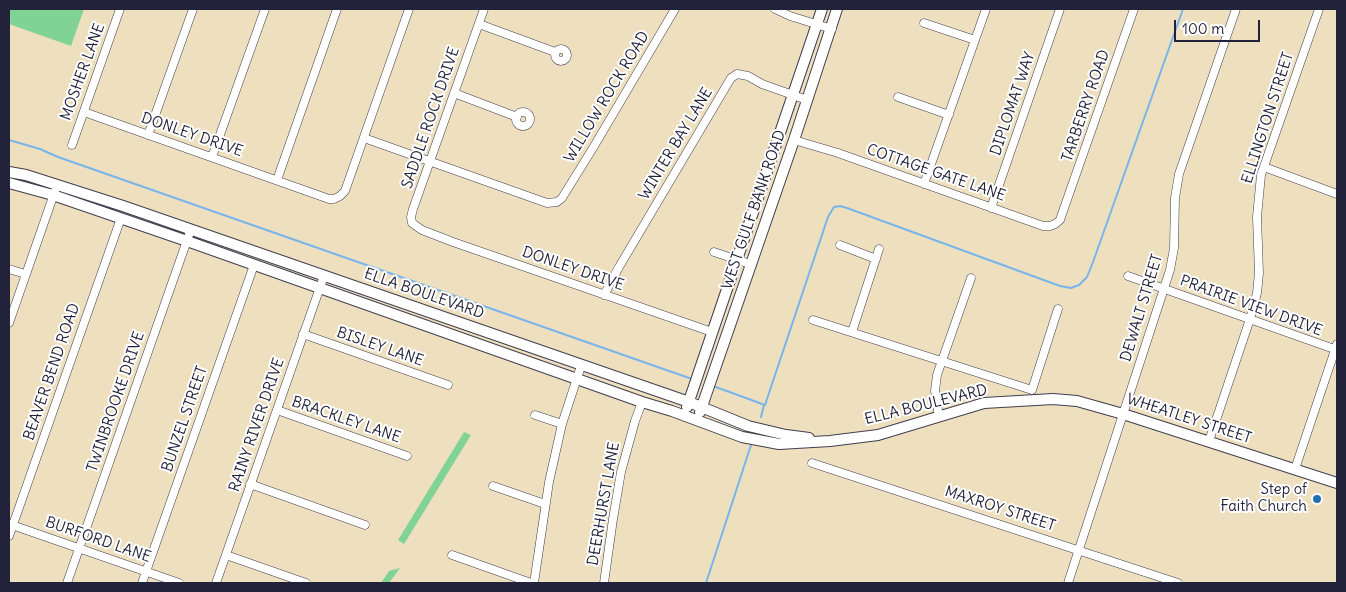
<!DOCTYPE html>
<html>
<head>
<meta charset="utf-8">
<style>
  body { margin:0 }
  #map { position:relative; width:1346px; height:592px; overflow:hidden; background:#eee0bf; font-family:Delius,sans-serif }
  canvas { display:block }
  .frame { position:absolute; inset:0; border:10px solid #22223b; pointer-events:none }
  .scale { position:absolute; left:1174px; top:20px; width:86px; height:22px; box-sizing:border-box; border:2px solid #22223b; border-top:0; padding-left:6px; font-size:15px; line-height:18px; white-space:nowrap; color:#22223b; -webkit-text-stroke:4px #fff; paint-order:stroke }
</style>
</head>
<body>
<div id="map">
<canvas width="1346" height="592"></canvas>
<div class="frame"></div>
<div class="scale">100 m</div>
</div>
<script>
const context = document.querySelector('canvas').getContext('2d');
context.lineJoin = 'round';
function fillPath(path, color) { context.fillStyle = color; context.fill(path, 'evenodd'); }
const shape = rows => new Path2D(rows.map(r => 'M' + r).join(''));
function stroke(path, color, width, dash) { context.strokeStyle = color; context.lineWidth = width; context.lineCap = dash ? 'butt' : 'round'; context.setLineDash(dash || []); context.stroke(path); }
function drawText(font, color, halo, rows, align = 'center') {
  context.font = font + ' Delius,sans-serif'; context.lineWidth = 4; context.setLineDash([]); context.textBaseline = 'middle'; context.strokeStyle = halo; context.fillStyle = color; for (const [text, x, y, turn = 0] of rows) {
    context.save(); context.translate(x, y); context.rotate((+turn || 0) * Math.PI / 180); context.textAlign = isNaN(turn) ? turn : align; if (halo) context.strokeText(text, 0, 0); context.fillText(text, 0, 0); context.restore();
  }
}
fillPath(shape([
  [9,9,84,9,71,46,9,24],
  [464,432,471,435,404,544,398,540],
  [400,568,389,583,381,583,389,571]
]), '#81d395');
stroke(shape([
  [9,140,40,149,58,157,692,379],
  [713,386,765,405,828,217,834,207,840,206,847,208,1060,286,1071,288,1079,285,1087,277,1093,262,1183,9],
  [761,417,764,405],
  [706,583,751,445]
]), '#78b5ea', 2);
const minor = shape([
  [484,9,413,209,411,217,412,223,422,230,453,242,712,332],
  [775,9,790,16,832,29],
  [924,23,975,40],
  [479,24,555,52],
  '555 55a6 6 0 1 1 12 0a6 6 0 1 1-12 0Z',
  [454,93,517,117],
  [898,97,949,115],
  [84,112,329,199,334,199,340,196,345,191,409,9],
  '516 119a7 7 0 1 1 14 0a7 7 0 1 1-14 0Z',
  [148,135,193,9],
  [364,138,547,203,557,202,562,198,593,148,675,9],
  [794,140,838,153,1043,226,1050,226,1055,224,1060,220,1062,214,1134,9],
  [72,145,120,9],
  [212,157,265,9],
  [1264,167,1337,194],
  [277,180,337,9],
  [924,184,986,9],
  [991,208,1060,9],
  [840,245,876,259],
  [714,252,750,264],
  [9,269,25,274],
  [1128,276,1337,350],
  [604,295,619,267,731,78,737,74,748,76,762,84,807,100],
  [813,320,1032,390,1058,309],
  [9,323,55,191],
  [852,332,879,249],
  [303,334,448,385],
  [277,410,407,456],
  [535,415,562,424],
  [939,417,935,391,937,375,971,278],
  [1209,441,1250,319,1257,293,1259,273,1257,217,1261,175,1319,9],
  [812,463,1178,583],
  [1295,469,1337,344],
  [250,484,365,525],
  [493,486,545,504],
  [9,524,179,583],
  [9,536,121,218],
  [226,555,306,583],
  [452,555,531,583],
  [67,583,191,229],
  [142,583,254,265],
  [216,583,324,276],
  [534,583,549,482,562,424,581,366],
  [604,583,613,519,621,472,635,421,642,402],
  [1068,583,1170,270,1174,248,1175,198,1179,174,1236,9]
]);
const major = shape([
  [9,172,26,175,123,206,689,402,748,426,786,435,809,438],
  [9,183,53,195,187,241,642,402,672,411,742,437,779,444,830,441,878,435,984,403,1053,399,1077,401,1123,414,1337,483],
  [687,407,822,9],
  [700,412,794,140,837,9]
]);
stroke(minor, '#413e4f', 9);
stroke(major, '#413e4f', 12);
stroke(minor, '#fff', 8);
stroke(major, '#fff', 10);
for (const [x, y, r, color] of [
  [1317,499,5,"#1f6fb2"]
]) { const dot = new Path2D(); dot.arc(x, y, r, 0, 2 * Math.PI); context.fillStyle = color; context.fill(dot); stroke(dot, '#fff', 2); }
drawText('15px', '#22223b', '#fff', [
  ["MOSHER LANE",83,72,-70],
  ["WILLOW ROCK ROAD",607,97,-59],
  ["DIPLOMAT WAY",1013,104,-71],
  ["TARBERRY ROAD",1086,106,-71],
  ["SADDLE ROCK DRIVE",431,118,-71],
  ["ELLINGTON STREET",1268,118,-72],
  ["DONLEY DRIVE",192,135,19],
  ["WINTER BAY LANE",676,144,-59],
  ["COTTAGE GATE LANE",936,173,19],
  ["WEST GULF BANK ROAD",754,210,-71],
  ["DONLEY DRIVE",573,269,19],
  ["ELLA BOULEVARD",424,294,19],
  ["PRAIRIE VIEW DRIVE",1251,306,20],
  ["DEWALT STREET",1142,308,-73],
  ["BISLEY LANE",380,347,19],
  ["BEAVER BEND ROAD",52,372,-71],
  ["TWINBROOKE DRIVE",116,402,-71],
  ["ELLA BOULEVARD",926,405,-14],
  ["BUNZEL STREET",185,419,-71],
  ["WHEATLEY STREET",1189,419,18],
  ["BRACKLEY LANE",346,420,19],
  ["RAINY RIVER DRIVE",257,425,-71],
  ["DEERHURST LANE",604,504,-80],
  ["MAXROY STREET",1000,509,18],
  ["BURFORD LANE",98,540,19]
]);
drawText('15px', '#22223b', '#fff', [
  ["Step of",1307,490],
  ["Faith Church",1307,507]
], 'right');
</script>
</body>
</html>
